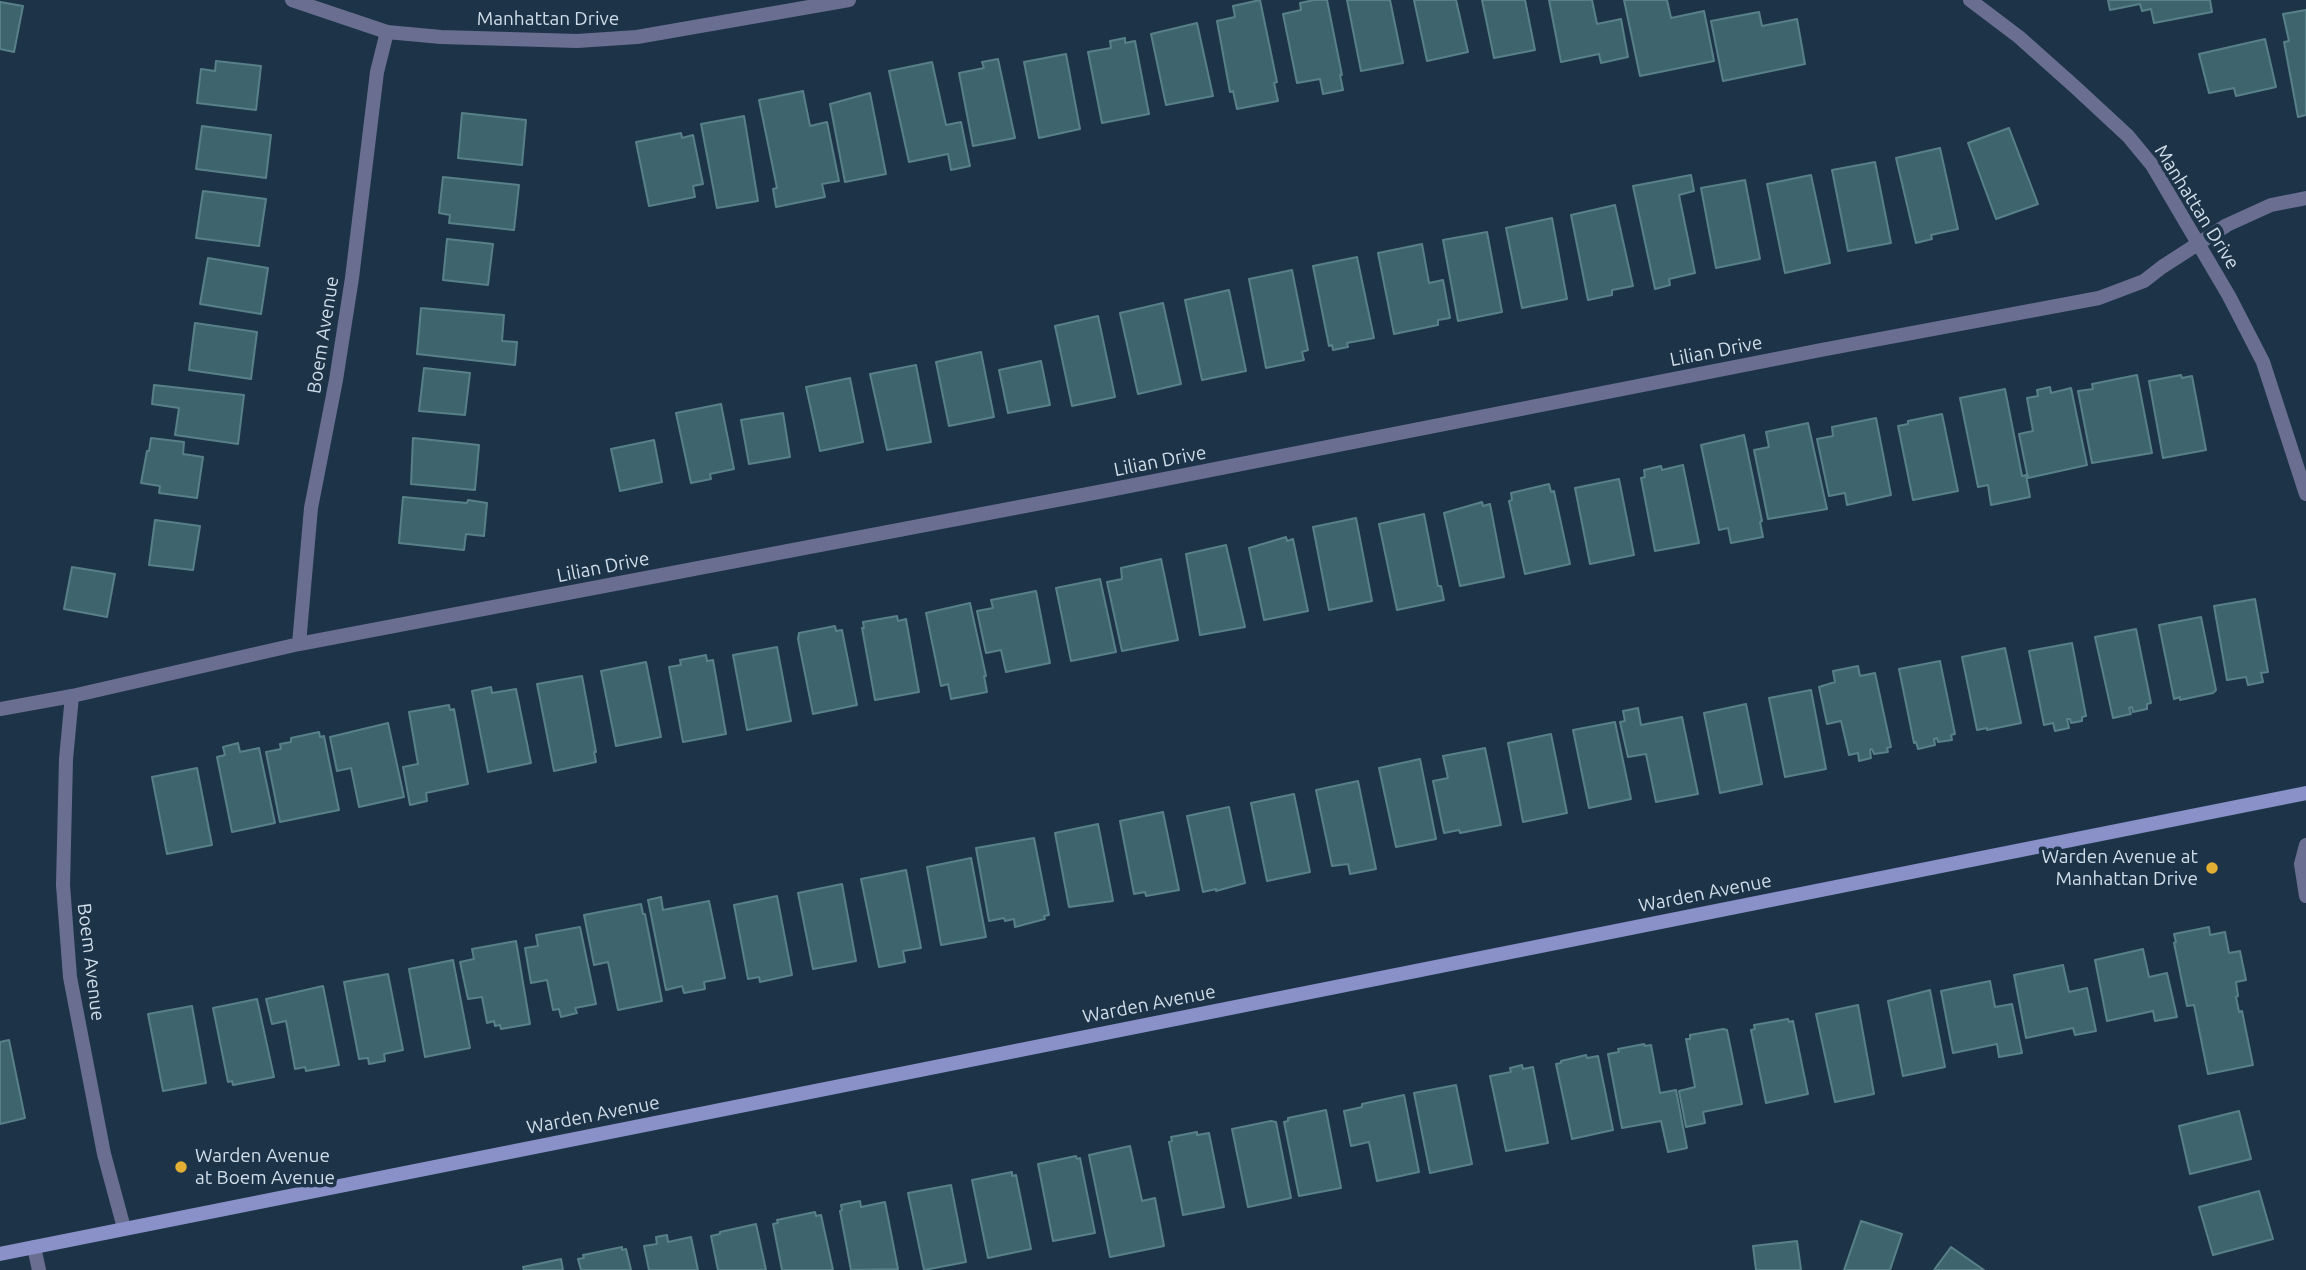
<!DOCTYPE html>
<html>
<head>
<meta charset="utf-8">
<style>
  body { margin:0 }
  canvas { display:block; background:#1d3448 }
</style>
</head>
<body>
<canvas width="2306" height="1270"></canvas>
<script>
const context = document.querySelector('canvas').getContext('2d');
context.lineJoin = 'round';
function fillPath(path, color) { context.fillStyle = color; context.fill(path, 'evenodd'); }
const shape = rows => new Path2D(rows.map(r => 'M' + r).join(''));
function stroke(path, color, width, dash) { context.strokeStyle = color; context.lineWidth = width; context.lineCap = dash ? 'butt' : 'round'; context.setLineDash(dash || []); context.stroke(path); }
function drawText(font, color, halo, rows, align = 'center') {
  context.font = font + ' Ubuntu,sans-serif'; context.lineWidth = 7; context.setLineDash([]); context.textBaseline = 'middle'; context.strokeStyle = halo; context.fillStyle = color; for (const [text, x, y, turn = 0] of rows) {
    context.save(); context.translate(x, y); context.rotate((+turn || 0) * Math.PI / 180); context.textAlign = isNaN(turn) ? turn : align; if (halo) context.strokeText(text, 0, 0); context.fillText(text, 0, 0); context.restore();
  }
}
const building = shape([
  [1260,0,1277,82,1274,83,1278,101,1237,109,1233,91,1230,92,1217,21,1235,17,1233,6,1260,0],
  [1314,0,1327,0,1342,75,1340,75,1343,90,1323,94,1320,79,1297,83,1283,14,1301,10,1300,3,1314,0],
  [1347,0,1390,0,1403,63,1361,71,1347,0],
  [1414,0,1456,0,1468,52,1427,61,1414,0],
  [1482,0,1525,0,1535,50,1494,58,1482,0],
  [1549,0,1592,0,1597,24,1621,19,1628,57,1601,63,1599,54,1561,62,1549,0],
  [1624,0,1667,0,1671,18,1704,11,1714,61,1640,76,1624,0],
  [2108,0,2210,0,2212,12,2154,23,2151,9,2142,11,2140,4,2110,10,2108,0],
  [0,2,23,6,14,52,0,49,0,2],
  [2306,10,2306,115,2298,117,2284,42,2289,41,2283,14,2306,10],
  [1759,12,1762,26,1797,19,1805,64,1723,81,1711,21,1759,12],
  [1197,23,1213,96,1166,105,1151,34,1197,23],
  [1125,38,1125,43,1135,41,1149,114,1102,123,1088,52,1111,48,1110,41,1125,38],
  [2265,39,2276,87,2236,96,2234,88,2209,93,2199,54,2265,39],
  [1066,54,1080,129,1039,138,1024,62,1066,54],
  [998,59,1015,138,973,146,959,73,984,68,982,62,998,59],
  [216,61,261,66,256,110,197,103,201,69,215,71,216,61],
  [932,62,946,125,961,122,970,166,951,170,948,154,909,162,889,71,932,62],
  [803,91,810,126,827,122,839,181,822,184,825,197,776,207,773,189,777,188,759,100,803,91],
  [870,93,886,174,845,182,830,104,870,93],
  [462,113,526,120,522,165,458,158,462,113],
  [744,116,758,201,717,208,701,124,744,116],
  [202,126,271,135,266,178,196,169,202,126],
  [2009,128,2038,204,1996,219,1968,143,2009,128],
  [681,133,682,138,693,135,703,184,693,186,695,197,649,206,636,142,681,133],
  [1940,148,1958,229,1931,235,1932,239,1916,243,1896,158,1940,148],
  [1875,162,1891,243,1848,251,1832,170,1875,162],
  [1691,175,1694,191,1679,195,1695,273,1669,279,1670,285,1655,289,1633,186,1691,175],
  [1811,175,1830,263,1785,273,1767,184,1811,175],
  [443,177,519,185,514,230,449,223,450,215,439,213,443,177],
  [1745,180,1760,259,1716,268,1701,188,1745,180],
  [203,191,266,199,259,246,196,238,203,191],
  [1615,205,1633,286,1612,290,1612,295,1588,300,1571,215,1615,205],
  [1552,218,1567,299,1522,308,1506,228,1552,218],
  [1487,232,1502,312,1458,321,1443,240,1487,232],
  [447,239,493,244,488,285,443,280,447,239],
  [1422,244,1429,283,1443,280,1450,318,1438,320,1438,325,1394,334,1378,253,1422,244],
  [1357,257,1374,338,1347,343,1348,347,1333,350,1332,345,1329,346,1313,266,1357,257],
  [208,258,268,268,261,314,200,304,208,258],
  [1292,270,1308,350,1302,352,1304,360,1266,368,1249,279,1292,270],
  [1229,290,1246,371,1202,380,1185,300,1229,290],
  [1163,303,1181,384,1138,394,1120,313,1163,303],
  [421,308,504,315,502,341,517,342,515,365,417,354,421,308],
  [1098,316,1115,397,1072,406,1055,326,1098,316],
  [195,323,257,332,251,379,189,370,195,323],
  [981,352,994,417,949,426,936,362,981,352],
  [1041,361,1050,405,1008,413,999,370,1041,361],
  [916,365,931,442,887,450,870,374,916,365],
  [424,368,470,373,465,415,419,411,424,368],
  [2137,375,2152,453,2092,463,2078,391,2093,389,2092,384,2137,375],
  [2181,375,2182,378,2192,376,2206,450,2163,458,2149,381,2181,375],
  [850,378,863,442,820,451,806,387,850,378],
  [154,385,244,395,238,444,175,435,179,408,152,404,154,385],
  [2050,387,2051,393,2071,388,2087,465,2028,478,2019,434,2033,431,2027,398,2038,396,2037,390,2050,387],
  [2005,389,2022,476,2026,475,2030,497,1991,505,1988,485,1978,487,1960,398,2005,389],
  [721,404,734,469,710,474,711,479,691,483,676,413,721,404],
  [783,413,790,457,749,464,741,420,783,413],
  [1942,414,1958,491,1913,500,1898,426,1908,424,1908,421,1942,414],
  [1876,418,1891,495,1847,505,1845,493,1829,496,1817,439,1833,436,1832,427,1876,418],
  [1808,423,1827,509,1768,519,1754,450,1769,447,1766,432,1808,423],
  [1744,435,1762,521,1760,522,1763,537,1731,543,1728,528,1719,530,1701,445,1744,435],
  [151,438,184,442,183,454,203,457,197,498,159,493,160,486,141,483,147,451,149,451,151,438],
  [413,438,479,445,475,490,411,484,413,438],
  [654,440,662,482,620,491,611,449,654,440],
  [1683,465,1699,543,1655,551,1641,478,1645,477,1644,470,1661,466,1662,470,1683,465],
  [1619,479,1634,555,1590,564,1575,488,1619,479],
  [1549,484,1551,492,1554,491,1570,564,1525,574,1509,501,1512,500,1511,493,1549,484],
  [403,497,467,503,468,500,487,503,484,536,466,534,464,550,399,543,403,497],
  [1482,502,1483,506,1490,504,1504,577,1460,586,1444,513,1482,502],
  [1424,514,1438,586,1441,586,1444,600,1397,610,1379,524,1424,514],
  [1356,518,1372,601,1329,610,1313,527,1356,518],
  [155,520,200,526,193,570,149,565,155,520],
  [1286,537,1287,541,1293,539,1308,611,1264,620,1249,548,1286,537],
  [1226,545,1245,627,1200,635,1186,554,1226,545],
  [1161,559,1178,640,1122,651,1107,582,1122,579,1121,568,1161,559],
  [72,567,115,574,107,617,64,609,72,567],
  [1100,579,1116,652,1071,661,1056,588,1100,579],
  [1036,591,1050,663,1006,672,1001,650,986,653,977,611,993,608,991,600,1036,591],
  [2255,599,2268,672,2261,673,2263,682,2248,685,2246,677,2227,680,2214,606,2255,599],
  [970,603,986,676,984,676,987,692,951,699,948,684,941,686,926,613,970,603],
  [897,616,898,621,906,619,919,692,875,700,862,628,864,628,863,622,897,616],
  [2201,617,2216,690,2213,693,2180,700,2180,697,2174,699,2159,625,2201,617],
  [835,626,836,631,842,630,857,705,813,714,798,639,799,633,835,626],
  [2136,629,2151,703,2147,704,2147,709,2133,712,2132,707,2129,708,2131,714,2113,718,2095,637,2136,629],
  [2072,643,2086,716,2082,717,2082,721,2071,723,2070,719,2067,719,2069,728,2055,731,2053,723,2044,725,2029,651,2072,643],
  [777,647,791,721,747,730,733,655,777,647],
  [2005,648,2021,723,1987,730,1987,728,1977,730,1962,657,2005,648],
  [706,655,707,661,713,660,726,734,683,742,669,667,681,665,680,660,706,655],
  [1940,661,1955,734,1951,735,1952,740,1938,742,1937,738,1934,739,1935,745,1918,749,1916,742,1914,743,1899,669,1940,661],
  [646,662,661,737,616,746,601,671,646,662],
  [1858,666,1860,676,1875,673,1891,747,1887,748,1888,752,1874,754,1872,749,1870,750,1871,758,1859,761,1858,753,1849,755,1841,721,1827,724,1819,687,1835,682,1833,671,1858,666],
  [582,676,596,752,594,752,596,762,554,771,537,684,582,676],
  [491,687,492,693,516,689,531,763,488,772,472,691,491,687],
  [1811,690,1826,769,1785,777,1769,698,1811,690],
  [1746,704,1762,784,1720,793,1704,713,1746,704],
  [449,705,450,710,454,709,468,784,426,793,427,801,410,805,403,767,418,764,409,712,449,705],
  [1638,708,1641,725,1682,717,1698,794,1656,802,1646,754,1628,757,1620,722,1625,721,1623,711,1638,708],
  [1615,722,1631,799,1589,808,1573,730,1615,722],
  [388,723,404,797,359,807,351,768,337,771,330,737,388,723],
  [319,732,320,737,324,736,339,810,280,822,266,752,281,749,280,744,291,742,291,738,319,732],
  [1551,734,1567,813,1523,822,1508,743,1551,734],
  [238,743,240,752,259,748,275,823,232,832,217,757,225,755,223,747,238,743],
  [1485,748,1501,825,1460,833,1459,830,1444,833,1433,781,1448,778,1443,756,1485,748],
  [1420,759,1436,839,1396,847,1379,768,1420,759],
  [197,768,212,845,167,854,152,777,197,768],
  [1358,781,1376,869,1350,874,1348,864,1332,866,1316,790,1358,781],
  [1294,794,1310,872,1267,881,1251,803,1294,794],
  [1229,807,1245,883,1216,891,1216,889,1203,892,1187,816,1229,807],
  [1163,812,1179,890,1146,896,1145,892,1134,894,1120,821,1163,812],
  [1098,824,1113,901,1069,907,1055,833,1098,824],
  [1034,838,1049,915,1044,916,1045,919,1015,927,1014,919,1005,921,1004,918,989,921,976,848,1034,838],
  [971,858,986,937,941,945,927,867,971,858],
  [906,870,921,948,903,951,905,962,879,967,861,879,906,870],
  [842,884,856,961,813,969,798,893,842,884],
  [777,896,792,975,760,982,759,977,748,979,734,905,777,896],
  [661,897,663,910,709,901,725,978,704,982,705,989,684,993,682,986,666,990,648,900,661,897],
  [641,904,643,914,645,914,662,1001,618,1010,608,962,594,965,584,915,641,904],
  [580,927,596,1004,575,1008,577,1013,561,1017,559,1009,553,1010,547,980,531,983,525,948,538,946,536,935,580,927],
  [2209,927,2210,935,2225,932,2229,953,2240,951,2246,980,2236,982,2238,996,2236,997,2239,1012,2242,1011,2253,1065,2208,1074,2194,1005,2187,1006,2174,943,2176,942,2174,934,2209,927],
  [516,941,530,1024,501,1029,500,1025,495,1026,494,1021,487,1023,482,997,468,999,460,962,474,959,472,949,516,941],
  [2143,949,2149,977,2167,973,2177,1017,2155,1021,2153,1011,2107,1021,2095,960,2143,949],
  [453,960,470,1048,425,1057,409,969,453,960],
  [2063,965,2069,992,2087,988,2096,1031,2075,1035,2073,1028,2026,1038,2014,975,2063,965],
  [388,974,403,1050,384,1054,385,1061,369,1064,368,1058,359,1059,344,982,388,974],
  [1990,981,1995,1007,2012,1004,2022,1053,1999,1057,1997,1044,1953,1053,1941,991,1990,981],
  [323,986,339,1065,306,1071,305,1067,295,1069,286,1021,272,1024,266,999,323,986],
  [1930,990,1945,1067,1903,1076,1888,1001,1930,990],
  [257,999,274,1077,233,1085,232,1081,228,1082,213,1008,257,999],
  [1858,1005,1874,1094,1835,1102,1816,1014,1858,1005],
  [192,1006,206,1083,163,1091,148,1014,192,1006],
  [1788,1019,1789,1022,1793,1021,1808,1094,1766,1103,1751,1030,1755,1029,1754,1025,1788,1019],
  [1723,1029,1727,1030,1742,1104,1703,1112,1705,1123,1686,1127,1679,1091,1695,1087,1686,1039,1690,1039,1690,1035,1723,1029],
  [9,1040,25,1118,0,1124,0,1042,9,1040],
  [1644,1044,1645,1046,1651,1045,1660,1093,1676,1090,1687,1148,1668,1152,1661,1121,1622,1128,1608,1054,1619,1052,1618,1049,1644,1044],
  [1586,1055,1587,1058,1598,1056,1613,1130,1572,1139,1556,1064,1561,1063,1561,1061,1586,1055],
  [1522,1065,1523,1069,1533,1067,1548,1143,1506,1151,1490,1076,1511,1072,1510,1068,1522,1065],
  [1456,1085,1472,1164,1430,1173,1414,1093,1456,1085],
  [1404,1095,1419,1172,1377,1181,1369,1142,1351,1146,1344,1111,1362,1107,1362,1104,1404,1095],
  [1326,1110,1341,1188,1299,1196,1284,1122,1288,1121,1288,1118,1326,1110],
  [2239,1111,2251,1159,2190,1174,2179,1126,2239,1111],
  [1271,1121,1276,1122,1291,1198,1248,1207,1232,1129,1271,1121],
  [1197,1132,1197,1135,1209,1133,1224,1207,1183,1215,1169,1142,1172,1141,1171,1137,1197,1132],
  [1130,1146,1142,1201,1155,1198,1164,1246,1110,1257,1089,1155,1130,1146],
  [1076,1156,1077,1159,1080,1158,1095,1233,1053,1241,1038,1164,1076,1156],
  [1012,1172,1012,1176,1016,1175,1031,1249,988,1258,972,1180,1012,1172],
  [951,1185,966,1262,924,1270,908,1193,951,1185],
  [2259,1191,2273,1239,2213,1255,2199,1207,2259,1191],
  [860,1201,861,1207,885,1202,898,1269,851,1270,840,1211,842,1210,841,1205,860,1201],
  [815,1212,816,1216,821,1215,833,1270,782,1270,773,1224,778,1223,777,1220,815,1212],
  [1861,1221,1902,1234,1890,1270,1844,1270,1861,1221],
  [756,1224,766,1270,718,1270,711,1236,720,1234,720,1232,756,1224],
  [667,1235,668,1242,691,1237,698,1270,649,1270,644,1246,657,1244,656,1237,667,1235],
  [1797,1241,1801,1270,1756,1270,1753,1246,1797,1241],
  [622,1247,622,1250,626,1249,631,1270,581,1270,578,1259,584,1258,583,1255,622,1247],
  [1951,1247,1984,1270,1934,1270,1951,1247],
  [561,1259,563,1270,524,1270,523,1267,561,1259]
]);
fillPath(building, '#3e656e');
stroke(building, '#588089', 2);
stroke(shape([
  [292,0,387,32,441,37,577,41,637,37,849,0],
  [1970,0,2019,37,2074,86,2128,136,2152,165,2229,296,2263,362,2306,494],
  [299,644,311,508,336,380,352,278,377,72,387,32],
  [72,696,66,759,63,885,70,977,104,1154,124,1228],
  [0,709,72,696,299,644,1109,490,1821,350,2099,298,2144,281,2162,267,2227,225,2271,205,2306,198],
  [2306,845,2301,864,2306,896],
  [34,1247,39,1270]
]), '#6a6f92', 14);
stroke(shape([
  [0,1254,2306,793]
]), '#8991c8', 14);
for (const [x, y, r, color] of [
  [2212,868,7,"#e2ae34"],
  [181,1167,7,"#e2ae34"]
]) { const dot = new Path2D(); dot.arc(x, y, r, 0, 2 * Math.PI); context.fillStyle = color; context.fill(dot); stroke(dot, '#1d3448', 2.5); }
drawText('19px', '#cfddea', '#1d3448', [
  ["Manhattan Drive",548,19],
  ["Manhattan Drive",2197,207,58],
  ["Boem Avenue",323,335,-81],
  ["Lilian Drive",1716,351,-11],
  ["Lilian Drive",1160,461,-11],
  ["Lilian Drive",603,567,-11],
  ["Warden Avenue",1705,893,-11],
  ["Boem Avenue",91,962,83],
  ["Warden Avenue",1149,1004,-11],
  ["Warden Avenue",593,1115,-11]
]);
drawText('19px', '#cfddea', '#1d3448', [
  ["Warden Avenue at",2198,857],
  ["Manhattan Drive",2198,879],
  ["Warden Avenue",195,1156,"left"],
  ["at Boem Avenue",195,1178,"left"]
], 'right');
</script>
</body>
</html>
